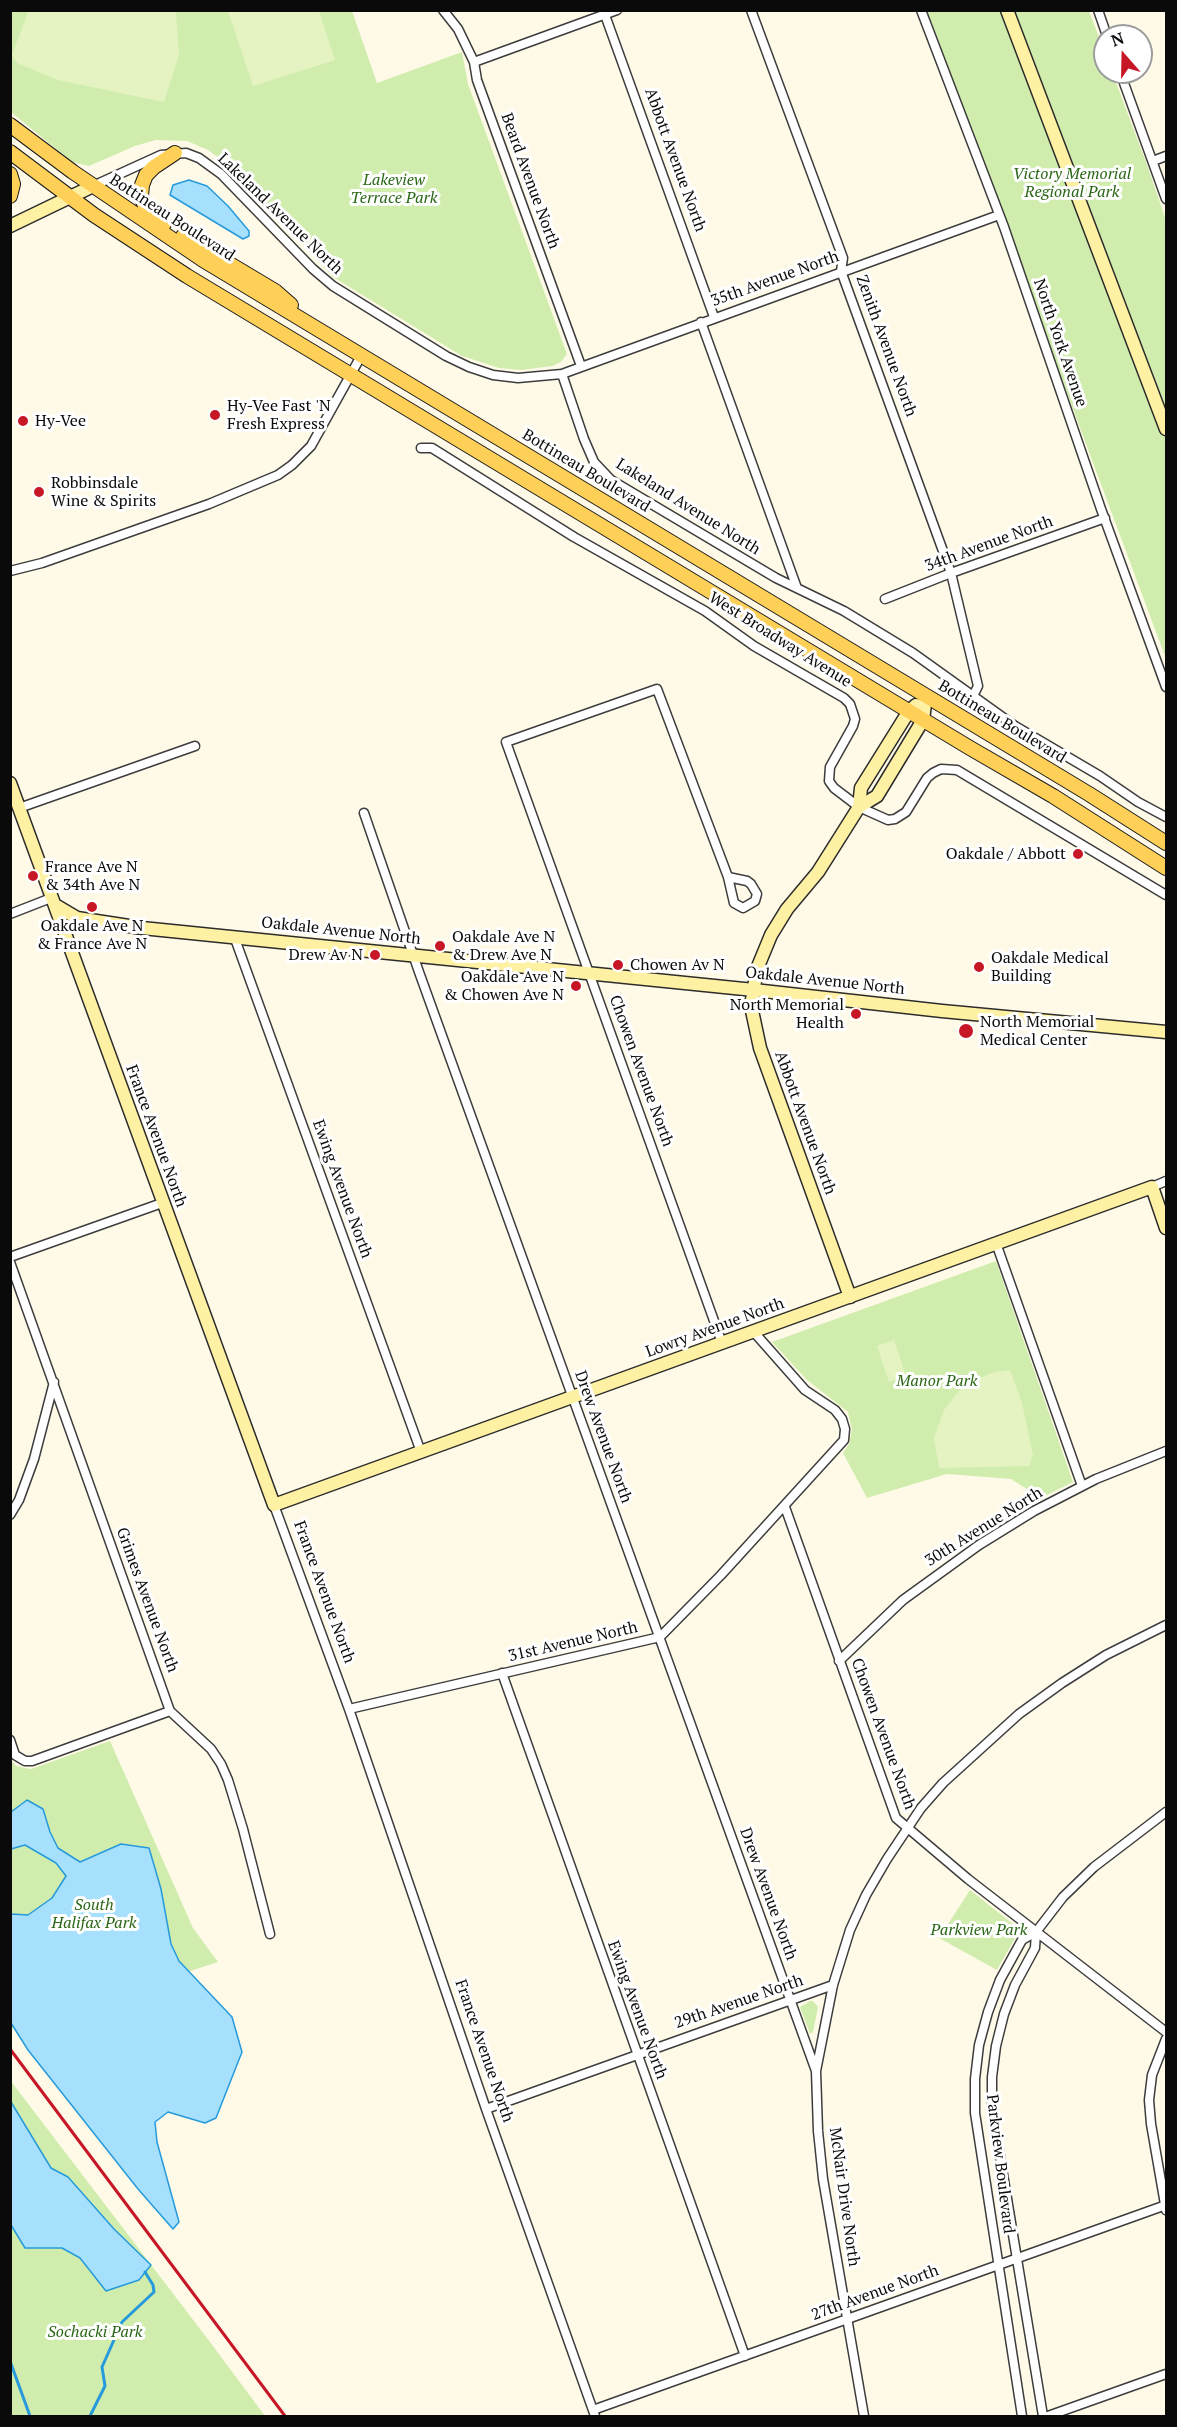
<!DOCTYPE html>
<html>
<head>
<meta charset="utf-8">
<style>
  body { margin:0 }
  #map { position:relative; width:1177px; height:2427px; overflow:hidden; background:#fffae8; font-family:"PT Serif",serif }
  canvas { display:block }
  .frame { position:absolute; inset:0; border:12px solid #0a0a0a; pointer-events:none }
  .north { position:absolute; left:1093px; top:24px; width:60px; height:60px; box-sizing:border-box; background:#fff; border:2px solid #9d9d9d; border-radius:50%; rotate:340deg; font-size:16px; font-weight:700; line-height:24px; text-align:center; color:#0a0a0a }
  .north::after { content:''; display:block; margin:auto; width:21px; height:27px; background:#c71625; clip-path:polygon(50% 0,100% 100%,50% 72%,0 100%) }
</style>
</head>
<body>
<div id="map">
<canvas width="1177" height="2427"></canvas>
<div class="frame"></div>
<div class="north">N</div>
</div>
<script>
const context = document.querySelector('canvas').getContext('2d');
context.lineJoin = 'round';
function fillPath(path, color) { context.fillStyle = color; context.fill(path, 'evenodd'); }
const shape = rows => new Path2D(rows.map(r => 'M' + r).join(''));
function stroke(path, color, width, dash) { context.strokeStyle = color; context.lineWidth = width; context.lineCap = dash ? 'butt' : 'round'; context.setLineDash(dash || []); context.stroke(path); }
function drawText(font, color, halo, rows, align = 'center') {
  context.font = font + ' "PT Serif",serif'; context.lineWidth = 6; context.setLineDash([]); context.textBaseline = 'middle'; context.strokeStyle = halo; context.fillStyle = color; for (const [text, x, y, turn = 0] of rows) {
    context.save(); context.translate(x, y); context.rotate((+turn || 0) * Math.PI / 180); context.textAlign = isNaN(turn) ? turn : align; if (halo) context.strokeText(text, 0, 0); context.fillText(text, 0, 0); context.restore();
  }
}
fillPath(shape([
  [10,11,352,11,377,83,462,52,468,84,567,354,561,362,553,366,521,370,499,368,462,356,333,277,224,162,208,150,187,141,156,140,135,146,89,166,72,162,11,112],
  [925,11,1089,11,1105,53,1105,72,1112,72,1146,162,1166,220,1166,659],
  [996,1261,1073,1482,1041,1498,1011,1479,947,1474,867,1498,843,1453,849,1444,852,1430,848,1412,807,1380,772,1342],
  [110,1741,193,1928,218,1962,12,2029,11,1760,16,1766,31,1769],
  [970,1890,1018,1928,1018,1933,997,1970,939,1938],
  [810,2001,813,2001,818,2007,813,2032,810,2034,800,2007],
  [10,2080,207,2338,265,2416,11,2416]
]), '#d1edae');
fillPath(shape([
  [29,10,176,11,179,55,164,102,58,80,17,63,12,55],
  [228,11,319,11,335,60,253,86],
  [894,1340,906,1376,889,1382,877,1346],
  [1010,1370,1022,1403,1033,1455,1029,1466,939,1468,934,1438,944,1410,962,1387,991,1373]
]), '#e4f3c1');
const water = shape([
  [189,180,207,186,228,206,249,231,249,236,243,239,170,195,173,185,189,180],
  [27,1800,43,1809,50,1832,58,1848,80,1862,121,1844,149,1848,161,1889,171,1944,179,1961,232,2017,242,2052,216,2118,205,2123,168,2112,155,2122,157,2142,179,2222,173,2229,138,2189,28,2050,11,2023,11,1914,28,1915,52,1898,66,1876,56,1863,25,1845,11,1849,11,1812,27,1800],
  [11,2102,51,2168,68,2177,114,2229,151,2265,139,2280,106,2291,80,2258,62,2248,25,2248,11,2225,11,2102]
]);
fillPath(water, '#a7e0fc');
stroke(water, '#269adb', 1.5);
stroke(shape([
  [10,2361,30,2416],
  [90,2416,105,2386,102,2367,122,2322,154,2292,153,2285,145,2272]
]), '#269adb', 3);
const street = shape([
  [443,10,458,29,474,62,477,80,581,366],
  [751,10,843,258,841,271,951,573,978,686,973,696],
  [921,10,1004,227,1101,509,1166,687],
  [1098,10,1107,36],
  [605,15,714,317],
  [474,62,617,10],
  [1120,72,1166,199],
  [1153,161,1166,156],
  [93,186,161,155,186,153,199,158,221,174,313,269,333,286,446,356,469,367,493,375,518,378,562,374,999,215],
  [701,322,797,588],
  [562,374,584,439,594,462,611,480,776,578,844,611,913,653,1015,726,1100,776,1138,802,1166,817],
  [421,448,432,448,574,537,705,611,754,646,844,698,850,704,855,719,853,726,830,767,829,781,834,788,859,807,888,820,895,819,906,812,927,778,933,773,941,769,957,770,1166,895],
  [10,571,42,563,209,504,278,475,292,465,311,446,361,356],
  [885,599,951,573,1105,518],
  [19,808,195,746],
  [364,813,419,972,816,2071],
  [10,914,51,898],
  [234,936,421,1452],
  [1152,1187,1166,1181],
  [996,1243,1082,1486],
  [10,1257,162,1203],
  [10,1262,170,1711,211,1749,221,1764,228,1780,243,1829,270,1934],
  [722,1343,506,742,657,689,728,877,734,903,743,908,755,901,757,894,751,884,747,881,728,877],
  [274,1505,349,1709,486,2109,595,2416],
  [785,1507,896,1818,968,1879,1166,2032],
  [10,1515,19,1500,34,1459,54,1382],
  [839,1661,903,1600,979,1545,1034,1511,1096,1479,1166,1451],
  [502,1673,745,2356],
  [349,1709,660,1637,721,1575,844,1440,845,1429,842,1419,835,1410,805,1390,753,1331],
  [10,1740,15,1755,25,1761,32,1761,170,1711],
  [1036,1932,1035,1948,1015,1985,1004,2014,996,2046,992,2077,992,2108,1043,2416],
  [486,2109,833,1985],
  [1166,2210,1151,2124,1149,2100,1152,2075,1166,2039],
  [593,2410,1166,2205],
  [864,2416,823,2179,818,2131,816,2071,833,1985,850,1930,866,1895,887,1859,921,1808,943,1783,1019,1714,1062,1683,1106,1655,1166,1625],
  [1022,2416,975,2113,975,2079,979,2045,988,2012,1000,1980,1022,1940,1036,1932,1063,1897,1094,1867,1166,1812],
  [1048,2416,1166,2374]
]);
const secondary = shape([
  [1007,10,1166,429],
  [10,226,93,186],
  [10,783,274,1505,1152,1187,1166,1228],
  [859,807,861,788,909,711,916,705],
  [55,905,77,918,142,928,754,990,942,1011,1166,1032],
  [850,1297,760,1048,751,1006,757,969,771,935,787,909,818,872,859,807,877,796,923,720,926,696]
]);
const primary = shape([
  [10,125,73,172,203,260,1089,794,1166,843],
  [10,152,94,215,187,276,970,748,1053,796,1166,868],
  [10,174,13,184,10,196],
  [164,224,150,213,145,206,141,196,142,185,146,175,154,167,175,153],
  [183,236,275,291,291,305]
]);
stroke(street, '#3d3d3d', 11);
stroke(secondary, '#2c2c2c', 15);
stroke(primary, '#1b1b1b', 16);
stroke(street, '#fff', 8);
stroke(secondary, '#fff1a3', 12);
stroke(primary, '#ffd058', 14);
stroke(shape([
  [10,2049,285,2416]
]), '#c71625', 3);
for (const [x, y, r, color] of [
  [215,415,6,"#c71625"],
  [23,421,6,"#c71625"],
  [39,492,6,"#c71625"],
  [1078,854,6,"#c71625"],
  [33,876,6,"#c71625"],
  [92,907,6,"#c71625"],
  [440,946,6,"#c71625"],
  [375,955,6,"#c71625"],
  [618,965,6,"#c71625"],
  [979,967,6,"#c71625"],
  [576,986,6,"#c71625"],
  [856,1014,6,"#c71625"],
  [966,1031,8,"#c71625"]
]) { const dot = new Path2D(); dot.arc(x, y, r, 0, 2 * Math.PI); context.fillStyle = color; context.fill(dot); stroke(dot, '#fff', 2); }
drawText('16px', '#0a0a0a', '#fff', [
  ["Abbott Avenue North",675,160,70],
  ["Beard Avenue North",530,181,70],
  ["Lakeland Avenue North",280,214,44],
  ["Bottineau Boulevard",172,218,33],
  ["35th Avenue North",775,279,-20],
  ["North York Avenue",1060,343,71],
  ["Zenith Avenue North",886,346,70],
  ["Bottineau Boulevard",586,471,31],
  ["Lakeland Avenue North",688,507,32],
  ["34th Avenue North",989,544,-20],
  ["West Broadway Avenue",780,640,32],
  ["Bottineau Boulevard",1002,722,31],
  ["Oakdale Avenue North",341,931,6],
  ["Oakdale Avenue North",825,981,6],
  ["Chowen Avenue North",641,1071,70],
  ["Abbott Avenue North",805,1123,70],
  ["France Avenue North",156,1136,70],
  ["Ewing Avenue North",342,1189,70],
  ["Lowry Avenue North",715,1328,-20],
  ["Drew Avenue North",603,1437,70],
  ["30th Avenue North",984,1527,-32],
  ["France Avenue North",324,1592,70],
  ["Grimes Avenue North",147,1600,70],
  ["31st Avenue North",573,1642,-13],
  ["Chowen Avenue North",883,1734,70],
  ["Drew Avenue North",768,1894,70],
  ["29th Avenue North",739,2002,-19],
  ["Ewing Avenue North",637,2010,70],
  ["France Avenue North",484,2051,71],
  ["Parkview Boulevard",1000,2164,83],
  ["McNair Drive North",844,2197,82],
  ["27th Avenue North",875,2293,-20]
]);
drawText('italic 16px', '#2a6716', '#fff', [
  ["Victory Memorial",1072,174],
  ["Regional Park",1072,192],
  ["Lakeview",394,180],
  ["Terrace Park",394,198],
  ["Manor Park",937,1381],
  ["South",94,1905],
  ["Halifax Park",94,1923],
  ["Parkview Park",979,1930],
  ["Sochacki Park",95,2332]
]);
drawText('16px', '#0a0a0a', '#fff', [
  ["Hy-Vee Fast 'N",227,406],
  ["Fresh Express",227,424],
  ["Hy-Vee",35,421],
  ["Robbinsdale",51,483],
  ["Wine & Spirits",51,501],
  ["Oakdale / Abbott",1066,854,"right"],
  ["France Ave N",45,867],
  ["& 34th Ave N",45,885],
  ["Oakdale Ave N",92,926,"center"],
  ["& France Ave N",92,944,"center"],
  ["Oakdale Ave N",452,937],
  ["& Drew Ave N",452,955],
  ["Drew Av N",363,955,"right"],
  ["Oakdale Medical",991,958],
  ["Building",991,976],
  ["Chowen Av N",630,965],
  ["Oakdale Ave N",564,977,"right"],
  ["& Chowen Ave N",564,995,"right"],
  ["North Memorial",844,1005,"right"],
  ["Health",844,1023,"right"],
  ["North Memorial",980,1022],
  ["Medical Center",980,1040]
], 'left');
</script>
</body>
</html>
